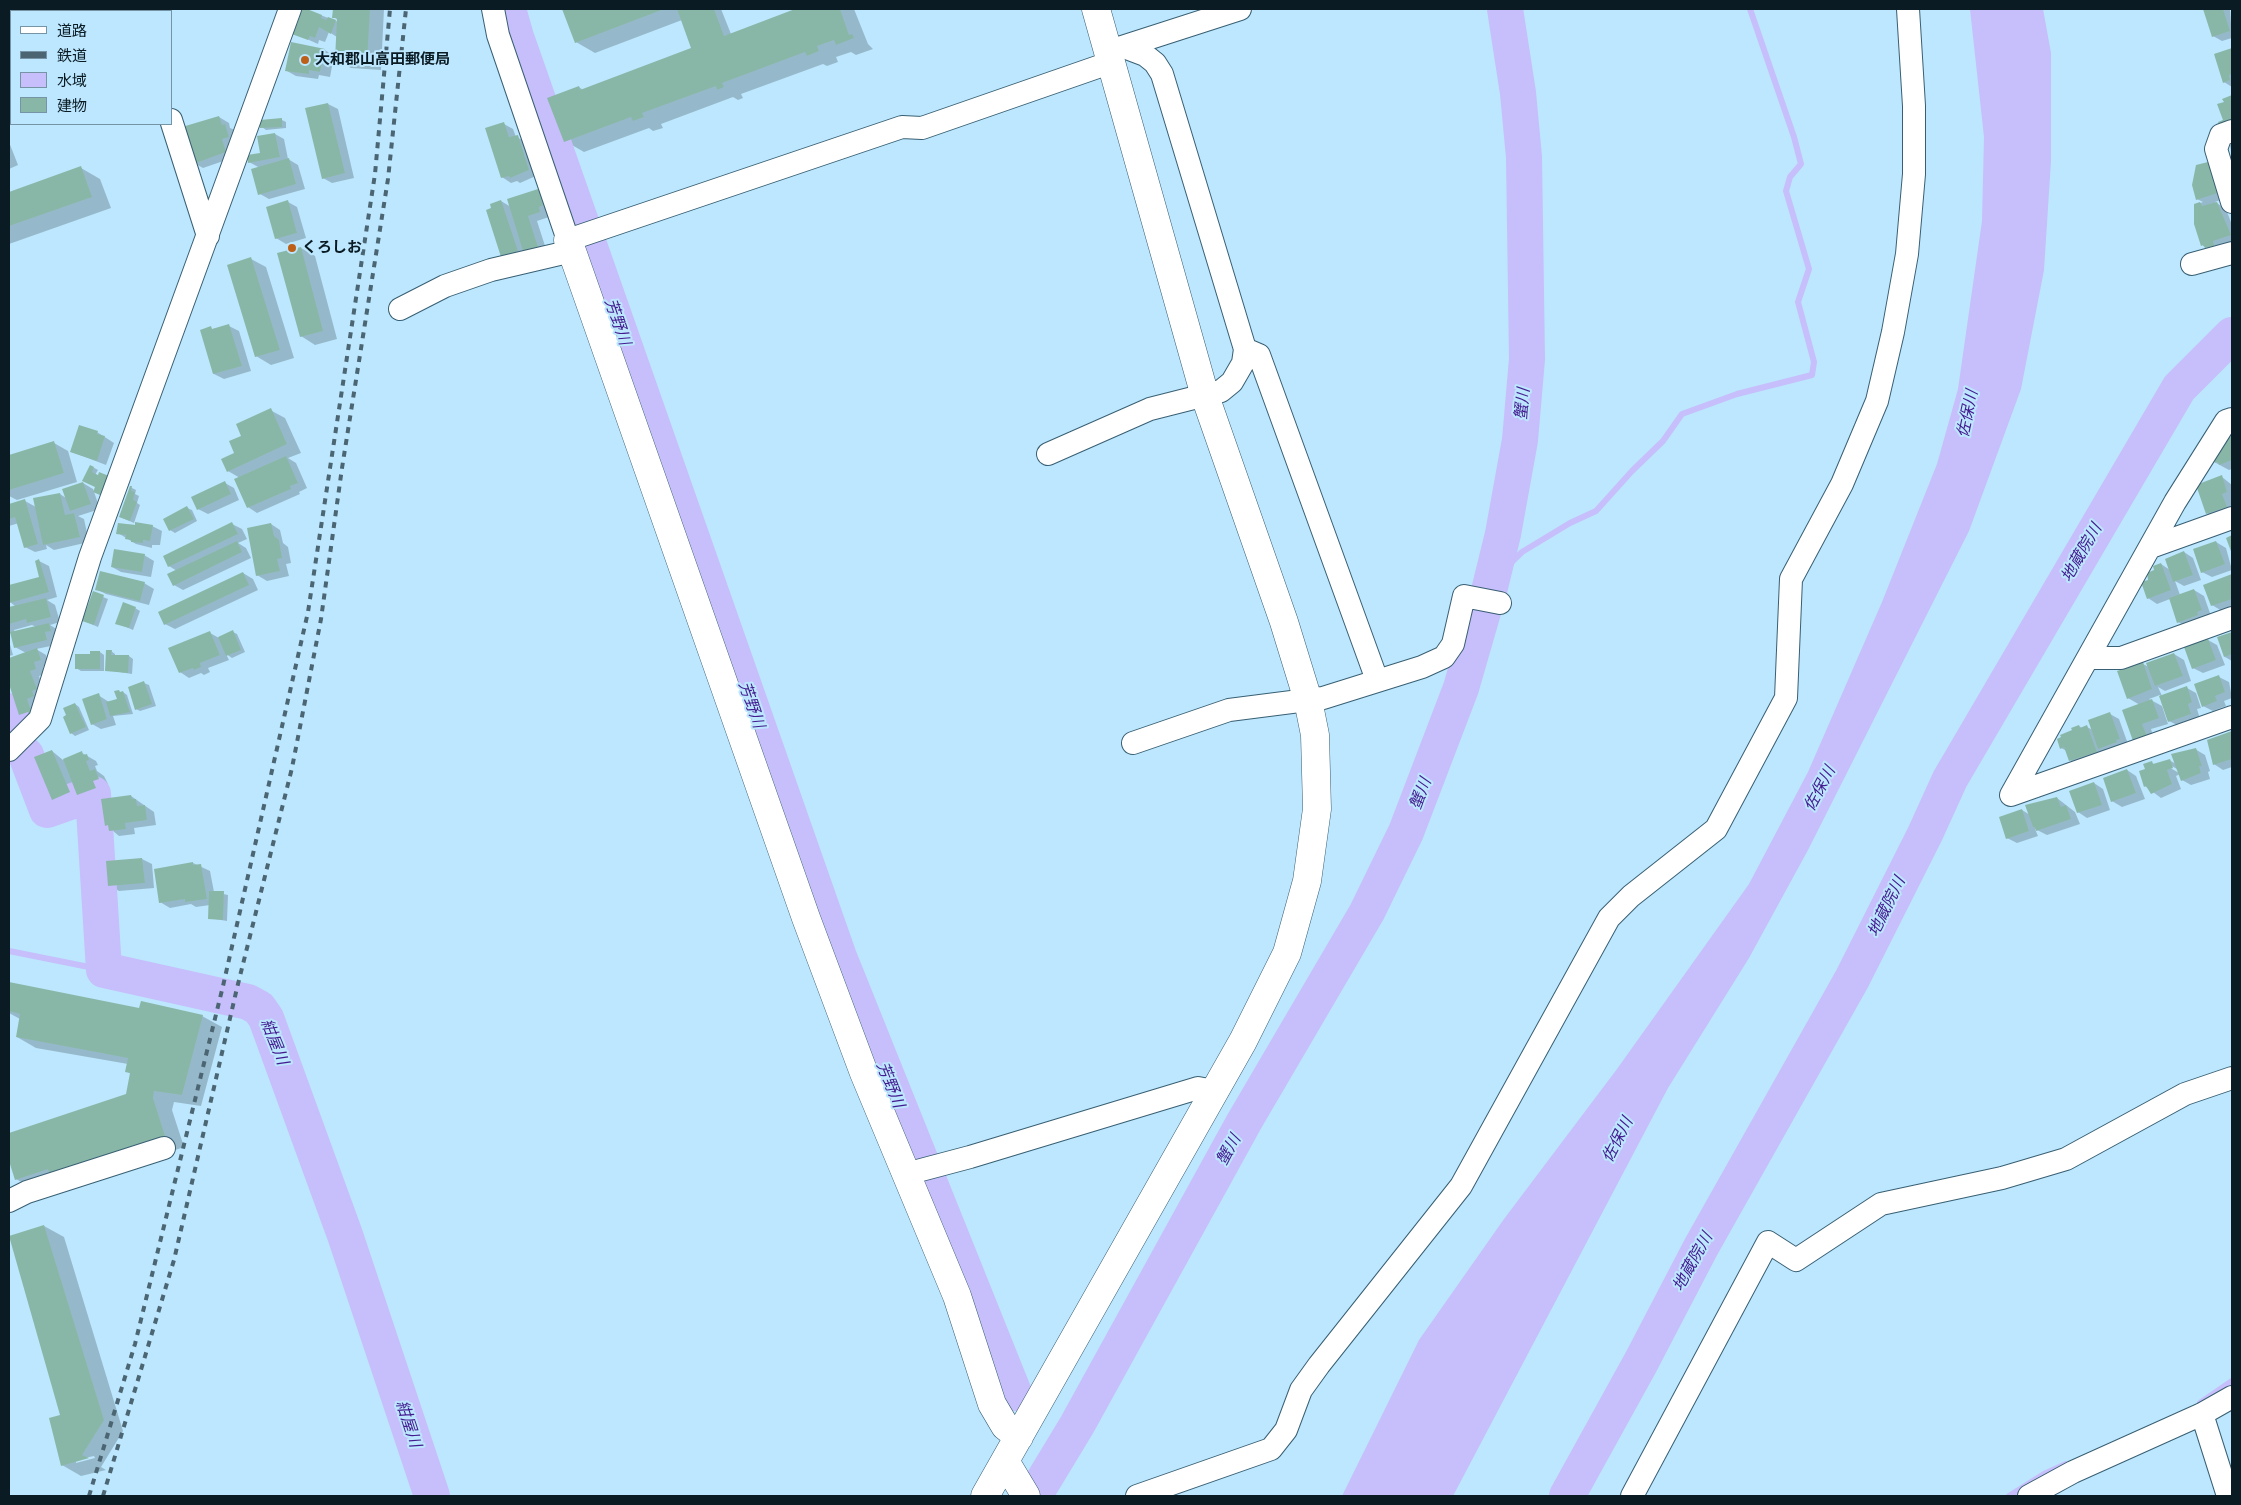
<!DOCTYPE html>
<html>
<head>
<meta charset="utf-8">
<style>
  body { margin:0 }
  #map { position:relative; width:2241px; height:1505px; overflow:hidden; background:#bce7fe; font-family:"Fira Sans Condensed","Noto Sans JP",sans-serif }
  canvas { display:block }
  .frame { position:absolute; inset:0; border:10px solid #0a1b23; pointer-events:none }
  .legend { position:absolute; left:10px; top:10px; width:162px; height:115px; box-sizing:border-box; background:#bce7fe; border:1px solid #7595a6; margin:0; padding:6px 9px; list-style:none; font-size:15px; color:#0a1b23 }
  .legend li { display:flex; align-items:center; gap:10px; height:25px }
  .legend b { width:25px; border:1px solid #7595a6 }
</style>
</head>
<body>
<div id="map">
<canvas width="2241" height="1505"></canvas>
<div class="frame"></div>
<ul class="legend">
<li><b style="height:6px;background:#fff"></b>道路</li>
<li><b style="height:6px;background:#4b6572"></b>鉄道</li>
<li><b style="height:14px;background:#c7befc"></b>水域</li>
<li><b style="height:14px;background:#89b7a7"></b>建物</li>
</ul>
</div>
<script>
const context = document.querySelector('canvas').getContext('2d');
context.lineJoin = 'round';
function fillPath(path, color) { context.fillStyle = color; context.fill(path, 'evenodd'); }
const shape = rows => new Path2D(rows.map(r => 'M' + r).join(''));
function stroke(path, color, width, dash) { context.strokeStyle = color; context.lineWidth = width; context.lineCap = dash ? 'butt' : 'round'; context.setLineDash(dash || []); context.stroke(path); }
function drawText(font, color, halo, rows, align = 'center') {
  context.font = font + ' "Fira Sans Condensed","Noto Sans JP",sans-serif'; context.lineWidth = 4; context.setLineDash([]); context.textBaseline = 'middle'; context.strokeStyle = halo; context.fillStyle = color; for (const [text, x, y, turn = 0] of rows) {
    context.save(); context.translate(x, y); context.rotate((+turn || 0) * Math.PI / 180); context.textAlign = isNaN(turn) ? turn : align; if (halo) context.strokeText(text, 0, 0); context.fillText(text, 0, 0); context.restore();
  }
}
fillPath(shape([
  [1970,9,2043,9,2051,53,2051,161,2044,270,2021,389,1969,531,1808,850,1749,958,1668,1088,1453,1496,1342,1496,1419,1340,1504,1219,1617,1069,1749,884,1808,772,1882,602,1937,464,1958,389,1982,221,1984,137]
]), '#c7befc');
fillPath(shape([
  [20,9,38,9,39,11,21,11],
  [42,9,110,9,112,11,43,11],
  [305,9,341,23,334,17,334,9,384,9,381,70,351,68,336,60,337,37,329,32,325,42,319,40,318,44,291,32,294,24,297,25],
  [564,9,721,9,731,34,799,9,854,9,868,44,873,49,856,55,851,52,836,57,838,62,827,66,823,64,741,94,743,98,738,100,733,97,661,124,663,128,653,131,649,128,584,152,565,141,579,87,583,90,693,49,682,20,595,53,576,42],
  [2204,9,2230,9,2232,38,2222,41,2213,36],
  [9,31,11,43,9,44],
  [292,44,325,50,334,56,330,77,319,75,318,79,296,76,287,71],
  [9,46,11,62,9,63],
  [2232,49,2232,87,2224,82,2215,54],
  [11,66,11,81,9,81,9,67],
  [328,104,338,109,354,178,332,183,323,178,306,109],
  [219,117,229,123,230,128,235,130,235,157,203,168,194,163],
  [282,120,286,122,286,128,266,130,262,127],
  [504,124,513,129,516,137,527,142,538,175,520,183,517,181,511,183,502,177],
  [275,134,284,139,288,159,298,165,305,189,269,199,260,194,260,168,249,162,261,154],
  [9,142,18,165,9,169],
  [2232,144,2232,157,2230,145],
  [2208,164,2217,169,2226,198,2215,202,2226,209,2232,225,2232,243,2215,253,2202,245,2195,205,2203,202,2197,199],
  [81,168,100,179,111,208,9,244,9,193],
  [538,190,548,196,549,217,537,221,547,252,502,256,501,201,511,207],
  [288,202,297,207,306,238,286,244,276,238],
  [301,248,315,256,337,339,315,345,301,336],
  [251,259,266,267,294,358,271,365,256,356],
  [229,326,239,331,251,371,224,379,214,374,202,331],
  [270,410,285,418,301,453,288,458,296,463,307,488,299,492,300,494,257,513,248,507,240,478,228,471,242,437],
  [97,432,114,443,106,465,72,452],
  [2232,438,2232,469,2229,470,2216,463,2225,440],
  [54,443,68,451,77,482,17,500,9,496,9,456],
  [91,466,98,470,95,475,99,477,100,474,104,497,94,491,97,487,88,483],
  [2222,477,2232,485,2232,513,2217,519,2207,513],
  [83,483,93,489,100,509,78,516,84,519,89,542,54,550,46,545,47,549,35,552,25,547,19,523,9,526,9,505,25,501,36,507,60,494,66,498],
  [225,483,234,488,239,500,208,514,198,509],
  [130,487,136,490,135,494,139,496,137,503,140,505,134,523,120,517],
  [187,508,192,510,197,521,175,533,170,530],
  [119,524,152,526,162,531,160,545,152,545,152,548,136,544,118,533],
  [232,524,242,529,247,539,238,543,246,548,251,558,183,590,174,585,177,571,169,566],
  [271,524,280,530,283,543,288,547,291,563,286,564,289,576,267,581,257,575],
  [2216,542,2226,548,2232,570,2212,577,2202,572],
  [2184,552,2193,558,2201,580,2184,586,2175,581,2180,595,2194,590,2204,596,2211,616,2188,627,2178,622,2170,599,2157,604,2148,598,2149,580,2156,571,2161,564,2170,570],
  [144,555,154,561,151,577,121,572,112,567],
  [39,561,49,566,57,597,47,600,55,605,60,622,50,625,58,630,56,645,36,649,46,655,49,665,43,667,45,674,39,676,45,695,29,719,20,714,9,680,9,659,26,653,15,647,11,633,9,634,9,609,16,607,9,601,9,587,41,578],
  [32,625,36,627,15,632,14,630],
  [243,573,253,579,258,590,175,629,165,624],
  [2232,576,2232,607,2222,611,2212,605,2205,585],
  [144,583,154,589,149,605,106,594,96,589],
  [93,593,108,599,98,627,84,621],
  [135,608,140,611,133,630,117,623],
  [233,632,237,634,245,652,232,658,226,654,229,660,208,668,210,672,204,675,201,673,189,678,180,672,210,633,219,638],
  [2232,633,2232,661,2225,657,2219,638],
  [2208,640,2217,645,2225,665,2203,673,2193,668],
  [9,641,13,655,9,656],
  [111,651,115,654,115,656,129,656,133,659,132,674,107,670],
  [100,652,104,655,104,671,81,671,76,668,91,655],
  [2174,654,2184,660,2191,681,2165,691,2158,687,2162,696,2187,688,2196,693,2201,708,2197,709,2200,719,2179,726,2169,721,2160,695,2149,699,2162,706,2168,724,2151,729,2155,742,2144,746,2140,705,2128,698,2143,664,2149,667],
  [2219,677,2229,682,2232,698,2224,701,2226,706,2213,711,2203,706],
  [144,683,149,685,156,706,140,711,136,709],
  [123,692,127,695,133,714,113,716,116,725,101,729,92,724,98,695,109,702,118,699],
  [75,704,79,707,89,730,75,736,71,733],
  [2110,714,2119,719,2128,744,2109,753,2103,750,2105,757,2080,766,2070,760,2067,751,2061,748,2073,731,2079,726,2082,728,2087,727,2093,730],
  [9,718,13,731,9,732],
  [2232,731,2232,767,2223,770,2214,764,2209,741],
  [2195,749,2205,755,2210,771,2208,772,2210,779,2191,785,2182,780,2180,774,2176,776,2181,789,2161,798,2145,786,2147,769,2152,763,2156,765,2169,760,2176,764,2173,755],
  [2168,764,2179,770,2179,773,2167,766],
  [52,751,63,760,82,753,96,761,98,765,95,766,97,771,104,776,108,784,102,786,104,793,87,799,77,794,79,798,63,804,53,799],
  [2127,770,2136,776,2145,799,2122,807,2112,801],
  [2094,783,2103,789,2110,810,2087,818,2078,812],
  [131,796,154,812,156,825,134,828,135,834,119,836,106,825],
  [2057,798,2075,812,2080,824,2047,835,2035,829,2038,836,2017,843,2007,838,2022,810,2030,815],
  [142,859,152,864,154,888,119,891,109,885,107,862],
  [193,863,210,871,214,892,228,895,227,921,209,918,210,905,196,907,191,904,170,908,160,902],
  [9,983,140,1010,202,1016,222,1027,201,1106,174,1102,172,1110,184,1147,71,1186,36,1190,16,1179,9,1157,9,1134,127,1095,131,1074,126,1071,128,1064,36,1048,17,1037,20,1019,9,1013],
  [44,1226,64,1237,123,1431,101,1467,106,1470,81,1476,62,1465,62,1416],
  [94,1456,95,1458,76,1463,76,1460]
]), '#0003');
stroke(shape([
  [1492,581,1522,552,1570,523,1596,511,1632,471,1663,441,1682,414,1737,394,1812,375,1814,362,1798,302,1809,269,1786,191,1790,177,1801,164,1794,137,1750,9],
  [9,951,104,970],
  [2200,1403,2232,1381],
  [2009,1496,2044,1474,2066,1464]
]), '#c7befc', 6);
stroke(shape([
  [508,9,516,37,839,957,1014,1393],
  [9,711,14,730],
  [26,755,47,810,93,794,104,970,248,1002,259,1008,266,1018,345,1235,432,1496],
  [1034,1496,1077,1425,1244,1122,1367,912,1406,832,1461,688,1489,591,1503,534,1520,440,1527,359,1524,157,1518,93,1505,9],
  [1567,1496,1641,1362,1701,1247,1852,979,1925,834,1950,779,2179,388,2232,335]
]), '#c7befc', 36);
fillPath(shape([
  [19,9,38,9,19,11],
  [41,9,60,9,41,11],
  [84,9,104,9,105,11,77,11],
  [300,9,307,9,322,15,321,18,326,20,328,17,336,20,331,34,319,27,315,38,310,36,308,40,289,33,297,24,300,16,297,15],
  [333,9,370,9,367,62,335,60,337,18,332,18],
  [562,9,664,9,575,43],
  [677,9,714,9,724,36,795,9,840,9,849,35,852,34,854,38,836,45,834,40,817,46,819,51,807,56,805,52,722,83,724,87,717,90,716,86,642,113,644,117,633,121,631,117,564,142,547,98,579,86,580,90,691,48],
  [2203,9,2223,9,2230,31,2212,37],
  [291,42,325,49,320,72,309,70,309,74,285,71],
  [2232,48,2232,74,2229,75,2230,80,2223,83,2214,54],
  [2232,95,2232,120,2220,127,2218,122,2223,120,2217,104,2224,102,2222,99],
  [328,103,345,173,322,179,305,108],
  [219,116,222,125,225,124,229,137,222,139,226,152,193,164,182,127],
  [282,118,282,127,260,128,260,120],
  [504,122,509,137,518,135,529,170,510,178,509,176,501,178,485,128],
  [275,133,280,157,248,163,247,155,260,153,257,136],
  [289,158,296,184,258,195,251,169],
  [2208,162,2218,193,2196,200,2192,185,2196,165],
  [81,166,92,197,9,226,9,192],
  [538,189,543,205,539,207,540,212,528,216,538,247,523,251,507,199],
  [288,200,297,233,275,239,266,207],
  [501,200,518,251,501,257,486,210,491,208,490,204],
  [2200,202,2202,206,2217,202,2231,235,2213,241,2214,246,2205,248,2203,245,2201,246,2194,224,2194,204],
  [301,247,323,331,300,337,277,253],
  [251,257,280,350,255,357,227,265],
  [229,324,242,366,213,374,200,330,211,326,212,329],
  [271,408,287,444,227,472,221,459,234,453,229,441,241,436,236,424],
  [79,425,98,431,97,434,105,436,97,461,70,452],
  [2232,436,2232,460,2219,465,2218,462,2215,463,2213,456,2224,439],
  [54,441,64,473,9,490,9,455],
  [286,456,298,483,290,486,291,489,247,508,234,479],
  [90,465,94,467,92,472,98,475,99,472,109,476,100,495,93,492,95,487,82,481],
  [2222,475,2227,492,2222,494,2227,507,2206,514,2196,485],
  [225,481,231,494,197,510,191,497],
  [83,482,91,504,70,511,62,489],
  [130,486,132,486,131,491,135,492,133,500,137,502,130,521,119,517],
  [60,493,65,515,74,513,80,537,43,545,33,498],
  [25,499,38,544,24,548,15,517,9,519,9,504],
  [187,506,194,519,169,531,163,519],
  [135,522,153,525,150,541,143,540,143,543,131,542,131,540,125,539,126,535,116,534,118,523,135,525],
  [232,522,238,534,168,567,163,556],
  [271,523,274,536,279,540,282,558,277,559,280,571,256,576,247,528],
  [2232,535,2232,554,2226,538],
  [237,541,242,552,173,586,167,574],
  [2216,541,2225,564,2201,573,2193,549],
  [114,549,145,554,142,572,111,567],
  [2184,551,2193,575,2173,582,2165,559],
  [39,559,49,592,9,603,9,585,39,577,35,561],
  [2161,563,2171,590,2147,599,2141,582,2148,580,2147,573,2154,570,2153,566],
  [100,571,145,582,140,601,95,590],
  [243,572,249,585,164,625,158,612],
  [2232,574,2232,599,2211,606,2203,585],
  [2194,589,2202,610,2197,612,2198,615,2177,623,2169,598],
  [93,591,104,595,94,625,82,621],
  [46,598,51,617,27,623,26,619,9,624,9,607],
  [123,602,136,607,129,628,115,624],
  [49,623,51,631,45,632,47,640,14,648,10,632],
  [233,630,241,650,226,656,218,637],
  [210,631,220,655,200,663,201,667,194,670,193,668,179,673,168,648],
  [2232,632,2232,654,2224,657,2217,637],
  [2208,639,2216,660,2192,669,2184,647],
  [37,648,41,660,34,662,36,669,30,671,37,689,32,691,34,696,27,699,31,711,19,715,9,684,9,658],
  [106,650,112,650,111,655,129,655,128,673,105,671],
  [90,651,100,651,100,669,75,669,75,654,90,654],
  [2174,653,2183,676,2155,686,2146,663],
  [2143,662,2152,689,2127,699,2117,671],
  [2219,675,2225,692,2215,696,2217,701,2202,707,2194,684],
  [144,681,152,704,135,710,128,687],
  [2187,686,2192,702,2188,704,2191,714,2168,722,2159,696],
  [119,690,120,692,123,691,130,712,110,716,106,702,117,699,114,691],
  [99,693,107,719,91,725,82,699],
  [2152,699,2159,718,2142,724,2147,736,2133,741,2122,710],
  [75,703,86,727,70,734,63,717,66,715,63,708],
  [2110,712,2120,739,2116,740,2117,742,2098,749,2088,720],
  [2079,725,2080,728,2087,725,2097,752,2069,761,2064,747,2060,749,2057,739,2061,737,2060,735,2072,730,2071,728],
  [2232,731,2232,759,2213,765,2207,740],
  [2196,748,2202,766,2199,766,2201,773,2181,781,2171,754],
  [52,750,70,792,52,800,34,757],
  [82,751,83,755,87,754,89,760,86,761,90,771,95,769,99,779,93,781,96,788,77,795,63,759],
  [2170,759,2173,768,2167,770,2172,784,2151,794,2146,786,2144,787,2139,771,2145,769,2143,764,2152,761,2153,764],
  [2127,769,2136,793,2111,802,2103,778],
  [2094,782,2102,805,2077,813,2069,791],
  [131,795,132,799,136,799,137,806,145,805,147,820,125,823,126,829,109,831,108,825,105,826,101,799],
  [2057,797,2061,807,2066,805,2071,819,2036,831,2035,827,2033,827,2025,805],
  [2022,809,2029,831,2006,839,1999,817],
  [142,858,145,883,108,886,106,861],
  [193,862,193,865,201,864,207,899,185,902,185,899,159,903,154,869],
  [209,891,224,891,223,920,208,919],
  [9,982,139,1008,141,1001,203,1015,182,1095,154,1091,153,1098,165,1136,50,1175,48,1169,15,1180,9,1161,9,1133,126,1094,130,1073,125,1072,128,1058,16,1037,20,1014,9,1011],
  [44,1225,104,1420,82,1455,89,1458,61,1466,49,1418,60,1415,9,1236]
]), '#89b7a7');
const minor = shape([
  [137,9,138,11],
  [493,9,498,35,568,240,902,127,922,128,1112,62],
  [1119,48,1240,9],
  [171,120,208,236],
  [2232,131,2221,135,2216,149,2232,202],
  [2192,264,2232,253],
  [400,309,445,286,491,270,572,251],
  [1245,349,1259,355,1377,680],
  [2232,419,2226,421,2175,502,2011,795,2232,717],
  [1048,454,1150,409,1221,391,1232,382,1243,363,1245,349,1162,74,1155,63,1145,55,1124,47],
  [2151,547,2232,518],
  [2089,658,2121,658,2232,618],
  [1133,743,1229,710,1323,698,1422,667,1444,657,1453,644,1464,596,1500,603],
  [9,750,40,719,90,557,290,9],
  [906,1174,970,1157,1198,1088,1214,1091],
  [9,1201,27,1192,164,1148],
  [2202,1414,2228,1496],
  [1137,1496,1271,1449,1286,1430,1301,1390,1319,1365,1461,1186,1609,918,1631,896,1716,829,1786,698,1791,579,1842,484,1877,401,1893,332,1907,254,1914,174,1914,106,1908,9],
  [1632,1496,1768,1242,1796,1260,1881,1204,2002,1178,2066,1159,2185,1094,2232,1078],
  [2029,1496,2073,1472,2202,1414,2232,1397]
]);
const tertiary = shape([
  [568,240,806,918,864,1073,957,1296,992,1404,1005,1426,1019,1437],
  [1005,1461,1026,1496],
  [985,1496,1243,1041,1287,953,1307,881,1317,809,1315,735,1308,700,1284,622,1205,396,1096,9]
]);
stroke(minor, '#385f73', 24);
stroke(tertiary, '#385f73', 29);
stroke(minor, '#fff', 22);
stroke(tertiary, '#fff', 28);
stroke(shape([
  [89,1496,135,1344,223,986,308,612,375,174,390,9],
  [103,1496,174,1260,237,988,292,768,321,619,342,468,388,179,406,9]
]), '#4b6572', 4, [6, 6]);
for (const [x, y, r, color] of [
  [305,60,5,"#be5f18"],
  [292,248,5,"#be5f18"]
]) { const dot = new Path2D(); dot.arc(x, y, r, 0, 2 * Math.PI); context.fillStyle = color; context.fill(dot); stroke(dot, '#bce7fe', 2); }
drawText('bold 15px', '#0a1b23', '#bce7fe', [
  ["大和郡山高田郵便局",315,60],
  ["くろしお",302,248]
], 'left');
drawText('italic 16px', '#441a8f', '#bce7fe', [
  ["芳野川",617,322,71],
  ["蟹川",1523,404,-85],
  ["佐保川",1968,414,-78],
  ["地蔵院川",2082,553,-60],
  ["芳野川",751,705,71],
  ["佐保川",1820,789,-62],
  ["蟹川",1421,794,-69],
  ["地蔵院川",1887,907,-64],
  ["紺屋川",274,1042,68],
  ["芳野川",890,1085,68],
  ["佐保川",1618,1140,-63],
  ["蟹川",1229,1150,-61],
  ["地蔵院川",1693,1262,-61],
  ["紺屋川",408,1424,72]
]);
</script>
</body>
</html>
